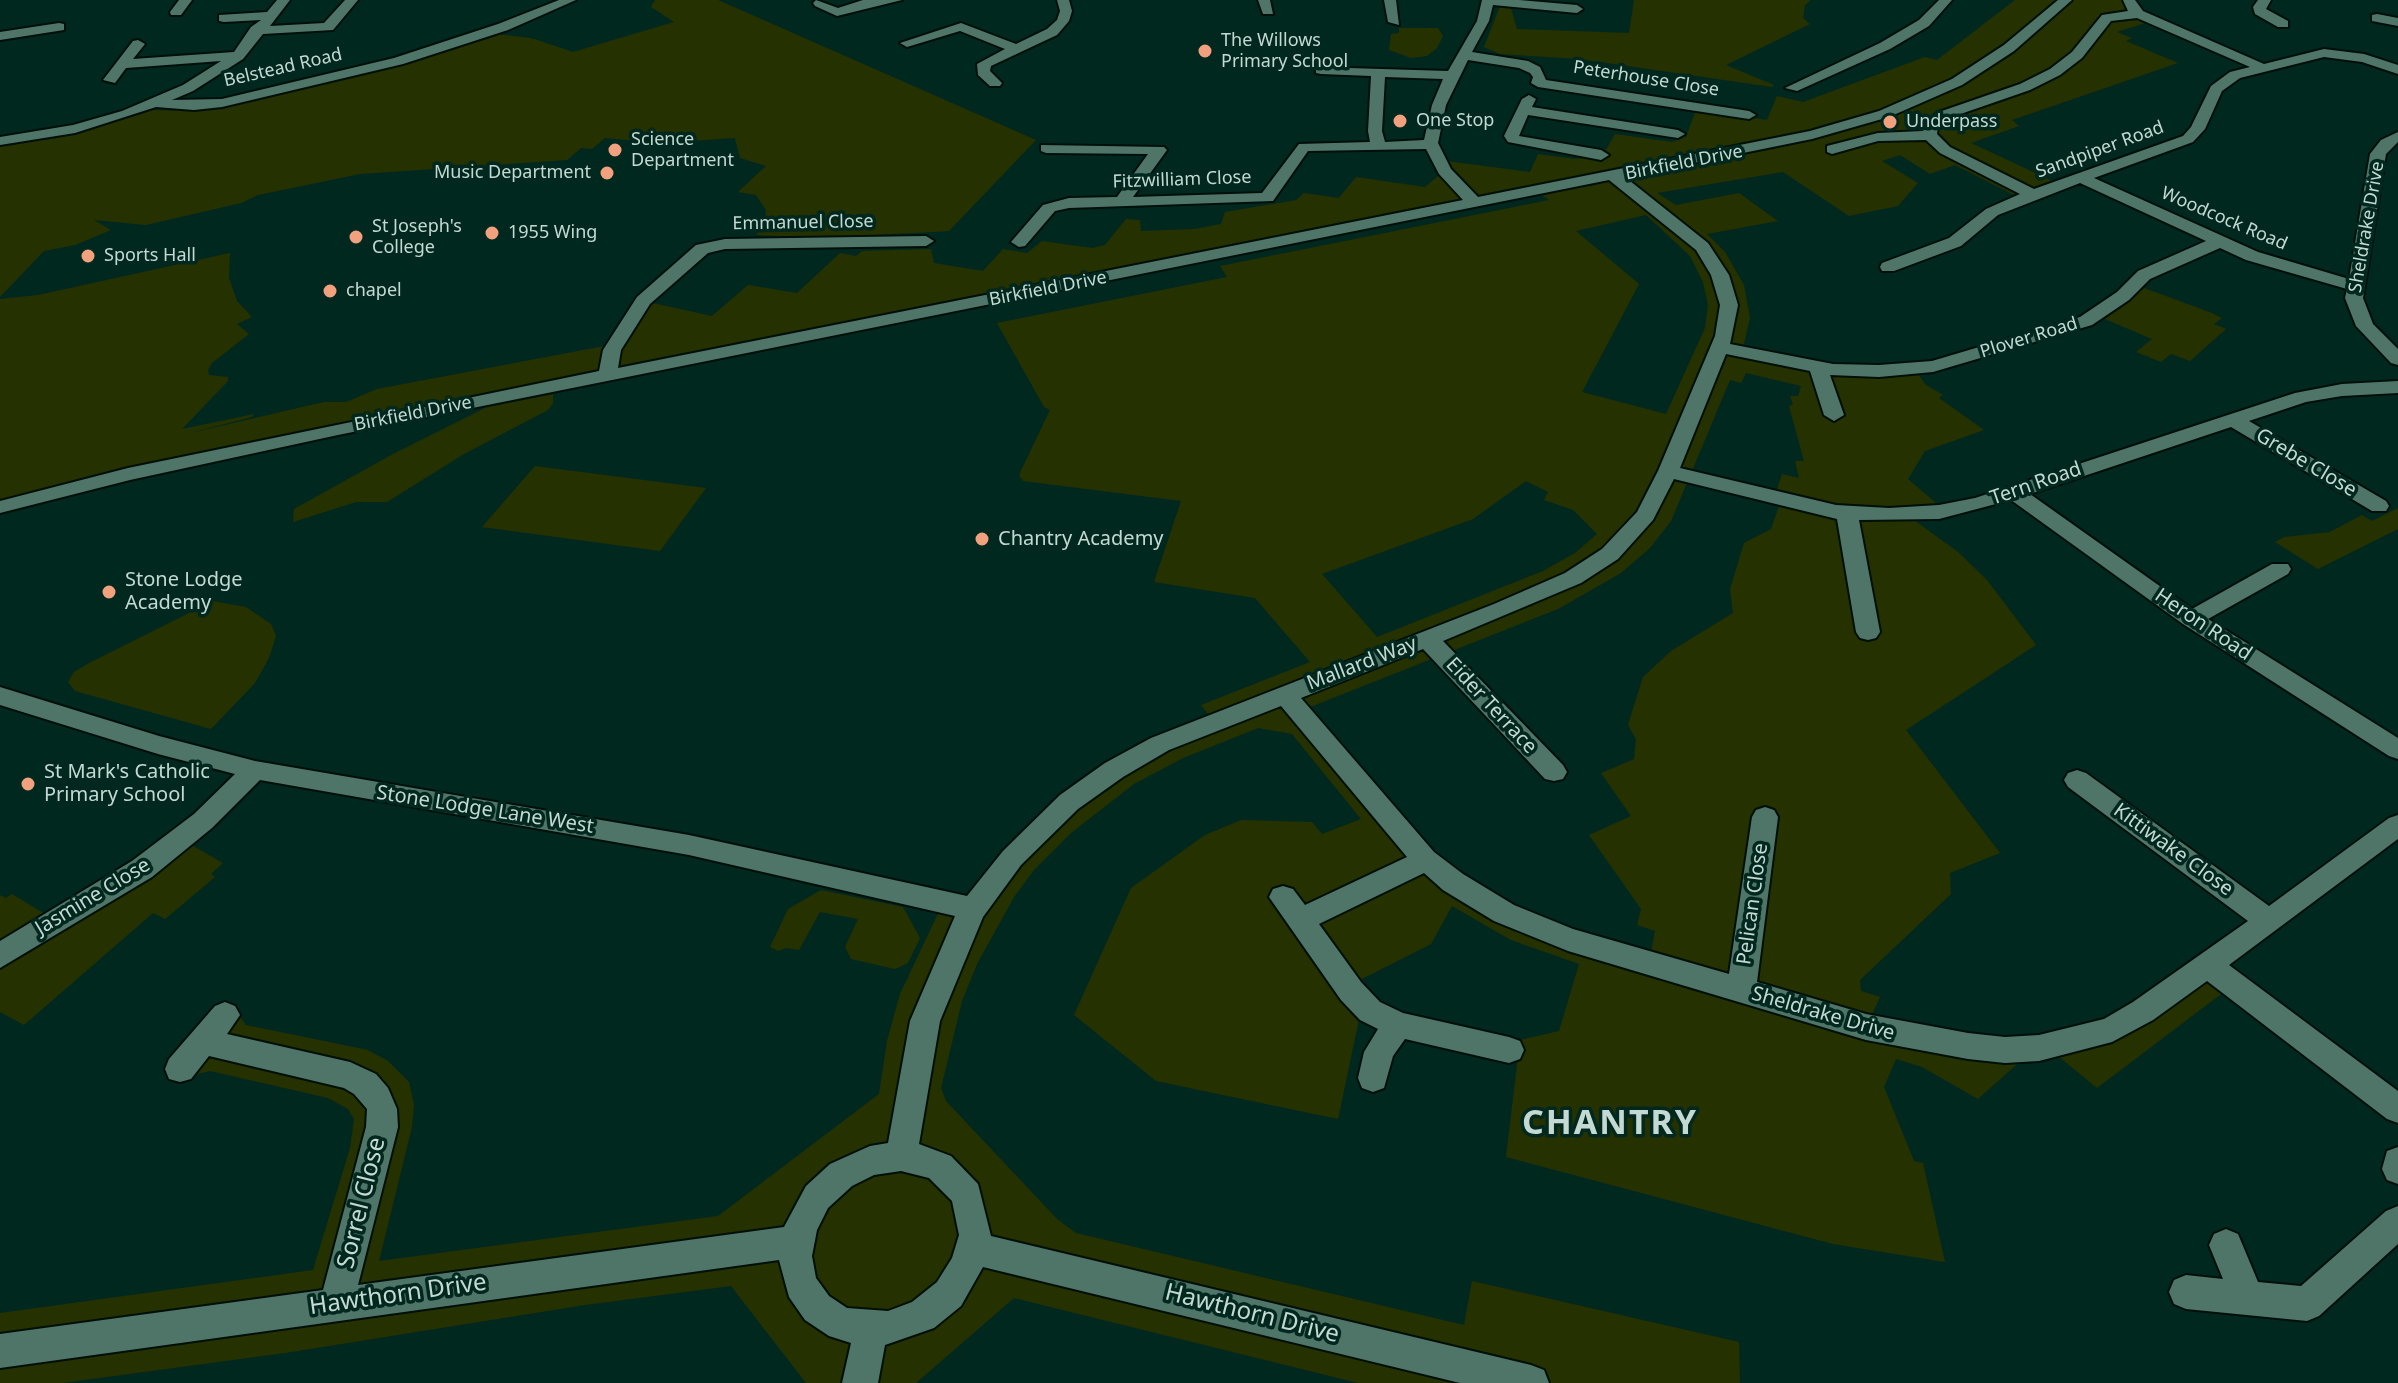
<!DOCTYPE html>
<html>
<head>
<meta charset="utf-8">
<style>
  body { margin:0 }
  canvas { display:block; background:#01281f }
</style>
</head>
<body>
<canvas width="2398" height="1383"></canvas>
<script>
const context = document.querySelector('canvas').getContext('2d');
context.lineJoin = 'round';
function fillPath(path, color) { context.fillStyle = color; context.fill(path, 'evenodd'); }
const shape = rows => new Path2D(rows.map(r => 'M' + r).join(''));
function stroke(path, color, width, dash) { context.strokeStyle = color; context.lineWidth = width; context.lineCap = dash ? 'butt' : 'round'; context.setLineDash(dash || []); context.stroke(path); }
function drawText(font, color, halo, rows, align = 'center') {
  context.font = font + ' "Noto Sans",sans-serif'; context.lineWidth = 7; context.setLineDash([]); context.textBaseline = 'middle'; context.strokeStyle = halo; context.fillStyle = color; for (const [text, x, y, turn = 0] of rows) {
    context.save(); context.translate(x, y); context.rotate((+turn || 0) * Math.PI / 180); context.textAlign = isNaN(turn) ? turn : align; if (halo) context.strokeText(text, 0, 0); context.fillText(text, 0, 0); context.restore();
  }
}
fillPath(shape([
  [655,0,718,0,1036,140,949,231,821,238,756,235,765,223,766,210,756,195,738,192,766,166,740,158,735,138,660,143,605,138,592,149,581,148,567,160,360,174,258,195,241,203,146,225,94,220,111,230,75,245,44,251,0,297,0,143,74,131,150,110,196,111,366,73,497,34,531,38,573,52,674,22,651,7],
  [1634,0,1811,0,1805,5,1803,18,1810,24,1726,65,1774,85,1772,87,1579,59,1500,54,1484,47,1502,1,1509,2,1517,29,1629,33],
  [2015,0,2129,0,2152,21,2117,32,2132,38,2126,41,2178,63,2012,120,2019,126,1971,143,2061,185,2022,199,1955,165,1930,174,1900,155,1882,161,1918,183,1898,206,1849,216,1783,172,1657,193,1676,205,1739,193,1778,221,1707,234,1725,252,1744,285,1750,318,1742,352,1792,364,1914,369,1926,385,1943,395,1939,398,1984,430,1925,451,1908,479,1936,503,1939,512,1907,515,1958,552,1987,580,2036,645,1906,730,2000,853,1950,873,1951,894,1860,980,1861,991,1880,997,1866,1027,2035,1048,1978,1099,1922,1067,1896,1059,1884,1087,1914,1161,1923,1163,1945,1262,1833,1244,1506,1157,1520,1040,1559,1031,1579,964,1511,940,1452,906,1431,944,1356,982,1362,1005,1338,1119,1156,1081,1074,1015,1131,888,1205,835,1241,820,1312,822,1322,834,1361,819,1292,734,1258,728,1183,758,1134,784,1071,833,1034,870,1014,897,977,964,962,1001,941,1088,946,1101,1057,1219,1076,1233,1464,1325,1472,1281,1739,1342,1740,1383,1358,1383,1014,1298,916,1383,806,1383,731,1286,585,1305,285,1353,62,1383,0,1383,0,1313,313,1270,350,1148,354,1119,348,1109,328,1098,210,1071,188,1076,165,1070,215,1009,238,1014,246,1025,368,1050,388,1061,409,1082,414,1105,412,1127,379,1261,718,1216,879,1094,887,1041,900,994,944,901,974,909,1052,816,1214,721,1201,705,1310,662,1255,598,1154,582,1181,501,1023,481,1019,475,1050,410,1044,407,997,323,1227,277,1220,266,1549,200,1538,192,784,341,0,507,0,299,38,295,230,253,229,278,237,301,252,317,237,324,249,334,212,363,208,370,209,375,228,377,228,381,182,429,254,414,252,417,186,434,324,402,346,402,377,389,615,344,643,301,712,316,748,285,797,293,840,253,856,256,862,251,931,249,934,263,983,271,1003,249,1027,253,1042,241,1092,248,1105,245,1126,219,1140,220,1141,231,1195,229,1221,224,1225,212,1296,200,1304,193,1339,198,1356,177,1425,187,1444,171,1439,160,1530,172,1538,154,1575,159,1603,155,1615,134,1672,142,1686,137,1696,110,1767,120,1777,96,1803,102,1925,57,1937,60],
  [1646,215,1690,256,1703,282,1708,305,1705,328,1666,414,1582,392,1639,284,1576,231],
  [1746,373,1801,386,1798,396,1790,396,1793,404,1789,406,1804,461,1795,461,1799,478,1782,474,1774,499,1781,501,1771,529,1744,543,1730,589,1733,613,1671,651,1643,677,1628,725,1636,739,1634,759,1601,773,1631,816,1589,835,1641,909,1637,925,1655,931,1649,963,1454,882,1300,711,1558,609,1621,573,1650,548,1671,521,1730,380,1741,383],
  [1526,481,1548,492,1544,500,1573,510,1597,534,1575,553,1543,571,1377,637,1322,574,1473,519],
  [1399,28,1438,28,1443,36,1437,48,1427,56,1411,58,1389,50,1391,34,1399,33],
  [2144,288,2212,313,2222,318,2214,324,2226,329,2190,361,2171,354,2161,362,2136,352,2152,339,2105,319],
  [553,394,553,403,548,410,464,454,387,502,356,502,293,522,294,509,393,454,487,407],
  [535,466,706,488,660,551,482,527],
  [2398,508,2398,529,2318,569,2275,542,2284,537,2330,532,2362,515,2372,521],
  [213,601,246,607,271,624,276,636,269,658,255,683,211,729,75,691,68,682,74,672,91,662],
  [181,839,223,863,211,874,215,877,165,919,153,913,24,1025,0,1012,0,895,6,898,12,894,45,914],
  [821,890,903,907,920,938,908,963,895,969,851,959,845,947,858,919,820,912,799,950,786,948,778,951,770,947,788,909],
  [2207,965,2233,985,2097,1088,2047,1047,2056,1045]
]), '#263100');
const minor = shape([
  [179,0,192,0,181,15,171,15,170,12,179,0],
  [277,0,290,0,270,26,324,23,345,0,358,0,333,30,263,34,243,59,193,91,172,100,222,99,394,58,498,24,559,0,576,0,508,30,403,64,222,107,194,110,156,107,75,133,0,145,0,137,73,125,122,111,183,85,221,61,126,68,115,83,103,80,133,41,138,40,145,44,133,59,234,52,251,27,261,20,224,22,219,21,219,15,267,12,277,0],
  [816,0,838,8,863,0,902,0,837,16,815,6,813,3,816,0],
  [1057,0,1069,0,1072,11,1069,21,1057,35,991,66,990,71,1002,83,1000,86,990,86,978,75,977,64,1005,49,960,31,907,47,900,43,961,23,1016,44,1047,29,1057,20,1060,11,1057,0],
  [1258,0,1270,0,1273,14,1263,14,1258,0],
  [1384,0,1396,0,1399,25,1388,22,1384,0],
  [1482,0,1519,0,1577,5,1583,9,1577,13,1493,5,1489,21,1472,52,1528,61,1540,67,1546,80,1749,111,1756,115,1749,119,1538,87,1531,83,1533,77,1530,73,1519,68,1468,60,1446,105,1438,143,1451,169,1478,197,1810,131,1879,111,1952,79,2004,45,2058,0,2072,0,2014,51,1962,85,1889,117,1812,139,1625,177,1708,243,1729,275,1738,305,1730,344,1833,364,1879,365,1932,361,2080,317,2117,292,2138,271,2206,241,2080,183,1998,215,1961,246,1894,271,1882,271,1880,267,1882,263,1949,238,1986,209,2020,194,1940,153,1926,140,1878,141,1832,154,1827,152,1827,146,1878,133,1923,131,1926,121,1939,112,2020,84,2050,69,2072,52,2102,15,2128,11,2123,0,2135,0,2143,11,2264,64,2324,49,2364,54,2398,65,2398,74,2362,62,2324,57,2240,78,2222,91,2205,129,2193,142,2094,178,2258,252,2349,279,2370,154,2381,140,2398,132,2398,142,2386,154,2363,298,2373,324,2398,349,2398,365,2391,363,2356,326,2345,298,2347,289,2246,260,2220,248,2150,279,2129,300,2092,325,1933,372,1879,377,1830,375,1844,415,1834,421,1824,415,1810,371,1726,354,1680,468,1836,505,1889,508,1939,505,1975,498,2295,393,2342,384,2398,381,2398,393,2342,396,2306,402,2249,421,2386,501,2389,506,2386,511,2372,511,2231,427,2030,494,2192,609,2272,564,2288,564,2291,569,2288,574,2208,619,2398,738,2398,759,2389,756,2183,624,2011,500,1939,519,1859,520,1880,632,1876,638,1868,640,1860,638,1856,632,1837,519,1674,479,1653,520,1618,559,1581,583,1443,641,1563,765,1567,772,1563,779,1554,781,1545,779,1423,649,1301,698,1434,852,1463,874,1514,905,1573,929,1729,974,1752,817,1756,810,1765,807,1774,810,1778,817,1757,982,1866,1014,1968,1033,2005,1037,2039,1035,2104,1019,2133,1002,2248,921,2068,787,2064,780,2068,773,2077,770,2086,773,2269,906,2389,818,2398,815,2398,839,2229,965,2398,1091,2398,1123,2387,1119,2207,981,2153,1020,2112,1042,2039,1061,2005,1063,1968,1059,1866,1040,1568,951,1494,921,1443,890,1424,873,1319,924,1361,982,1380,1002,1403,1013,1509,1037,1520,1041,1524,1050,1520,1059,1509,1063,1405,1039,1393,1056,1384,1088,1373,1092,1362,1088,1358,1078,1364,1052,1378,1029,1360,1020,1341,1000,1269,897,1273,889,1283,886,1293,889,1305,905,1407,857,1281,706,1169,750,1123,777,1078,809,1021,865,983,917,940,1021,919,1144,951,1156,978,1184,991,1236,1531,1365,1544,1370,1549,1383,1460,1383,983,1267,961,1306,934,1328,885,1345,878,1383,842,1383,851,1343,829,1336,805,1320,789,1297,779,1260,0,1368,0,1334,323,1290,366,1127,367,1109,354,1094,344,1088,209,1056,191,1079,180,1082,169,1079,165,1069,169,1059,215,1006,225,1002,235,1006,240,1015,227,1034,350,1062,376,1074,388,1088,397,1109,398,1127,358,1285,784,1227,806,1186,830,1164,870,1146,888,1143,910,1021,955,916,689,855,260,780,212,828,152,877,0,968,0,941,132,861,194,814,235,774,158,754,0,705,0,687,159,736,255,761,689,835,967,896,1003,851,1060,795,1105,763,1151,738,1494,604,1565,573,1602,549,1637,512,1658,471,1715,336,1720,305,1711,275,1696,250,1609,180,338,435,130,480,0,513,0,501,128,468,599,371,603,350,637,297,696,245,725,239,926,236,934,241,926,246,725,249,708,253,650,304,621,350,618,368,1463,200,1439,174,1426,149,1308,151,1273,201,1069,208,1055,211,1025,246,1019,247,1011,242,1043,205,1069,198,1117,197,1148,154,1046,153,1041,151,1041,145,1164,147,1167,150,1133,197,1262,193,1299,144,1370,142,1368,131,1371,76,1321,74,1316,73,1316,67,1448,71,1477,21,1482,0],
  [2137,18,2250,67,2230,72,2211,86,2191,127,2183,136,2034,189,1950,147,1937,134,1938,126,1949,118,2030,90,2060,75,2082,58,2111,21,2137,18],
  [1385,77,1443,79,1432,105,1424,140,1385,142,1382,131,1385,77],
  [901,1171,929,1178,952,1201,959,1235,952,1258,937,1282,912,1302,888,1311,847,1308,829,1296,816,1278,812,1256,817,1230,828,1208,852,1186,874,1175,901,1171],
  [1939,0,1952,0,1929,26,1890,49,1797,91,1785,88,1880,43,1919,20,1939,0],
  [2258,0,2271,0,2266,9,2288,21,2288,27,2278,27,2255,14,2253,7,2258,0],
  [2377,14,2398,18,2398,26,2372,21,2372,15,2377,14],
  [59,23,64,24,64,30,0,40,0,32,59,23],
  [1529,95,1536,99,1532,107,1678,130,1685,134,1678,138,1528,115,1519,136,1601,150,1609,155,1601,160,1508,142,1504,136,1522,99,1529,95],
  [2398,1147,2398,1184,2387,1180,2382,1169,2387,1151,2398,1147],
  [2398,1206,2398,1244,2319,1316,2307,1321,2186,1309,2174,1304,2169,1292,2174,1280,2186,1275,2223,1279,2209,1245,2214,1234,2226,1229,2238,1234,2258,1282,2301,1286,2386,1211,2398,1206]
]);
stroke(minor, '#000f09', 4);
fillPath(minor, '#4f7569');
for (const [x, y, r, color] of [
  [1205,51,8,"#f2a17e"],
  [1400,121,8,"#f2a17e"],
  [1890,122,8,"#f2a17e"],
  [615,150,8,"#f2a17e"],
  [607,173,8,"#f2a17e"],
  [492,233,8,"#f2a17e"],
  [356,237,8,"#f2a17e"],
  [88,256,8,"#f2a17e"],
  [330,291,8,"#f2a17e"],
  [982,539,8,"#f2a17e"],
  [109,592,8,"#f2a17e"],
  [28,784,8,"#f2a17e"]
]) { const dot = new Path2D(); dot.arc(x, y, r, 0, 2 * Math.PI); context.fillStyle = color; context.fill(dot); stroke(dot, '#01281f', 3); }
drawText('18px', '#c5d9d3', '#01281f', [
  ["The Willows",1221,41],
  ["Primary School",1221,62],
  ["One Stop",1416,121],
  ["Underpass",1906,122],
  ["Science",631,140],
  ["Department",631,161],
  ["Music Department",591,173,"right"],
  ["St Joseph's",372,227],
  ["College",372,248],
  ["1955 Wing",508,233],
  ["Sports Hall",104,256],
  ["chapel",346,291]
], 'left');
drawText('18px', '#c5d9d3', '#01281f', [
  ["Belstead Road",283,68,-13],
  ["Peterhouse Close",1646,79,9],
  ["Sandpiper Road",2100,150,-20],
  ["Birkfield Drive",1684,163,-11],
  ["Fitzwilliam Close",1182,180,-2],
  ["Woodcock Road",2224,219,23],
  ["Emmanuel Close",803,223,-1],
  ["Sheldrake Drive",2367,227,-80],
  ["Birkfield Drive",1048,289,-11],
  ["Plover Road",2029,338,-17],
  ["Birkfield Drive",413,414,-11]
]);
drawText('20px', '#c5d9d3', '#01281f', [
  ["Grebe Close",2306,463,31],
  ["Tern Road",2036,484,-19],
  ["Heron Road",2203,625,34],
  ["Mallard Way",1362,664,-21],
  ["Eider Terrace",1491,706,47],
  ["Stone Lodge Lane West",485,810,9],
  ["Kittiwake Close",2173,850,36],
  ["Jasmine Close",93,897,-31],
  ["Pelican Close",1753,904,-82],
  ["Sheldrake Drive",1823,1014,16]
]);
drawText('20px', '#c5d9d3', '#01281f', [
  ["Chantry Academy",998,539],
  ["Stone Lodge",125,580],
  ["Academy",125,603],
  ["St Mark's Catholic",44,772],
  ["Primary School",44,795]
], 'left');
drawText('24px', '#c5d9d3', '#01281f', [
  ["Sorrel Close",362,1203,-76],
  ["Hawthorn Drive",398,1295,-8],
  ["Hawthorn Drive",1252,1314,14]
]);
context.letterSpacing = '2px';
drawText('bold 34px', '#c5d9d3', '#01281f', [
  ["CHANTRY",1610,1124]
]);
context.letterSpacing = '0px';
</script>
</body>
</html>
